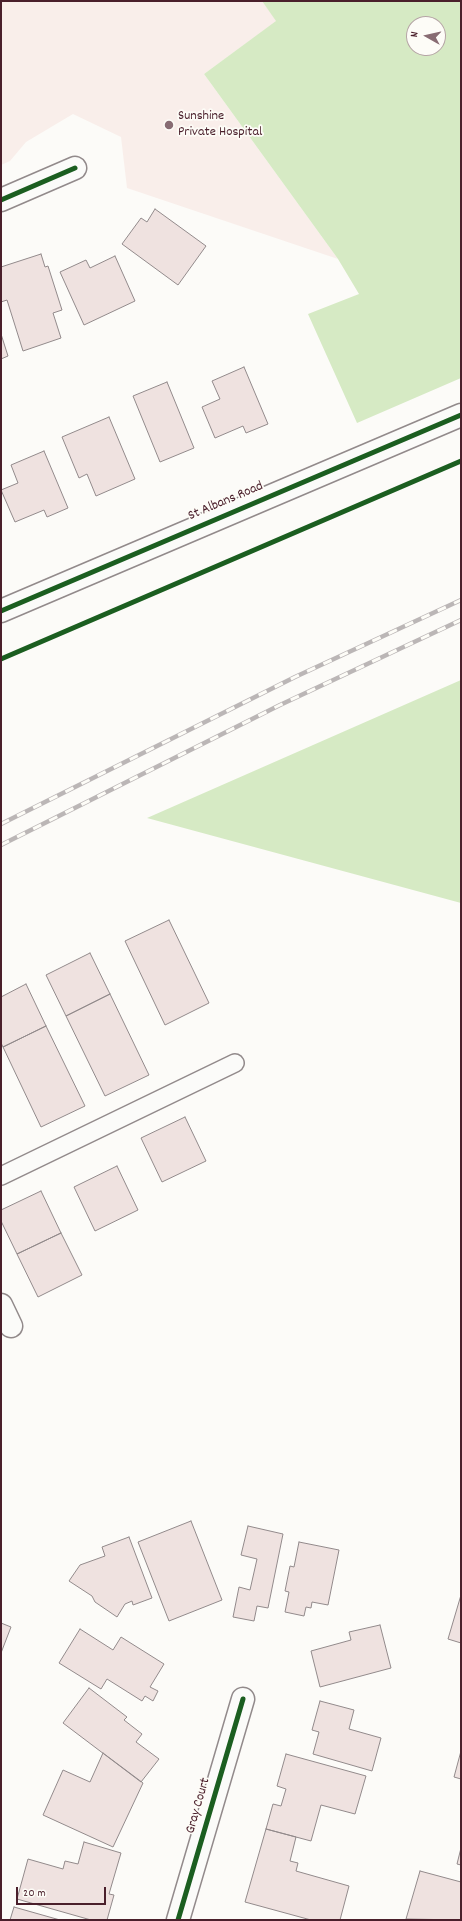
<!DOCTYPE html>
<html>
<head>
<meta charset="utf-8">
<style>
  body { margin:0 }
  #map { position:relative; width:462px; height:1921px; overflow:hidden; background:#fcfbf8; font-family:Dekko,sans-serif }
  canvas { display:block }
  .frame { position:absolute; inset:0; border:2px solid #4a1f2b; pointer-events:none }
  .north { position:absolute; left:406px; top:16px; width:40px; height:40px; box-sizing:border-box; background:#fdfcf7; border:1px solid #b5a4a5; border-radius:50%; rotate:278deg; font-size:11px; font-weight:700; line-height:16px; text-align:center; color:#4a1f2b }
  .north::after { content:''; display:block; margin:auto; width:14px; height:18px; background:#886c73; clip-path:polygon(50% 0,100% 100%,50% 72%,0 100%) }
  .scale { position:absolute; left:16px; top:1887px; width:90px; height:18px; box-sizing:border-box; border:2px solid #4a1f2b; border-top:0; padding-left:5px; font-size:12px; line-height:14px; white-space:nowrap; color:#4a1f2b; -webkit-text-stroke:3px #fdfcf7; paint-order:stroke }
</style>
</head>
<body>
<div id="map">
<canvas width="462" height="1921"></canvas>
<div class="frame"></div>
<div class="north">N</div>
<div class="scale">20 m</div>
</div>
<script>
const context = document.querySelector('canvas').getContext('2d');
context.lineJoin = 'round';
function fillPath(path, color) { context.fillStyle = color; context.fill(path, 'evenodd'); }
const shape = rows => new Path2D(rows.map(r => 'M' + r).join(''));
function stroke(path, color, width, dash) { context.strokeStyle = color; context.lineWidth = width; context.lineCap = dash ? 'butt' : 'round'; context.setLineDash(dash || []); context.stroke(path); }
function drawText(font, color, halo, rows, align = 'center') {
  context.font = font + ' Dekko,sans-serif'; context.lineWidth = 3.5; context.setLineDash([]); context.textBaseline = 'middle'; context.strokeStyle = halo; context.fillStyle = color; for (const [text, x, y, turn = 0] of rows) {
    context.save(); context.translate(x, y); context.rotate((+turn || 0) * Math.PI / 180); context.textAlign = isNaN(turn) ? turn : align; if (halo) context.strokeText(text, 0, 0); context.fillText(text, 0, 0); context.restore();
  }
}
fillPath(shape([
  [1,1,262,1,277,21,204,74,338,259,127,188,121,137,73,114,26,142,10,161,1,165]
]), '#f9eeea');
fillPath(shape([
  [262,1,461,1,461,378,357,423,308,314,359,294,338,259,204,74,276,21],
  [414,24,438,24,438,48,414,48],
  [461,680,461,903,147,818]
]), '#d6eac4');
const building = shape([
  [155,209,206,246,178,285,122,244,141,218,147,222,155,209],
  [41,254,45,267,48,266,62,310,53,313,61,338,23,351,7,300,1,302,1,267,41,254],
  [115,256,135,301,84,325,60,272,86,260,90,268,115,256],
  [1,334,8,356,1,359,1,334],
  [244,367,268,424,246,433,243,426,215,438,202,407,220,399,212,381,244,367],
  [167,382,194,448,160,462,133,396,167,382],
  [109,417,135,479,96,496,87,474,79,478,62,437,109,417],
  [44,451,68,508,47,517,44,510,15,522,1,490,18,483,11,465,44,451],
  [169,920,209,1003,165,1025,125,941,169,920],
  [90,953,110,994,66,1016,46,975,90,953],
  [26,984,46,1026,3,1047,1,1043,1,997,26,984],
  [110,994,149,1075,105,1096,66,1016,110,994],
  [46,1026,85,1106,41,1127,3,1047,46,1026],
  [185,1117,206,1161,162,1182,141,1138,185,1117],
  [117,1166,138,1210,95,1231,74,1187,117,1166],
  [41,1191,61,1233,17,1254,1,1221,1,1210,41,1191],
  [61,1233,82,1275,38,1297,17,1254,61,1233],
  [191,1521,222,1600,169,1621,138,1542,191,1521],
  [248,1526,283,1534,268,1608,257,1606,254,1621,233,1617,239,1587,250,1590,257,1559,241,1555,248,1526],
  [129,1537,152,1598,133,1605,132,1601,125,1604,117,1617,95,1602,92,1596,69,1581,80,1565,105,1556,102,1547,129,1537],
  [299,1542,339,1550,328,1605,312,1602,311,1608,306,1607,304,1616,285,1612,289,1592,285,1591,290,1566,294,1567,299,1542],
  [461,1595,461,1643,448,1639,461,1595],
  [1,1623,11,1627,1,1653,1,1623],
  [380,1625,391,1668,320,1687,311,1651,351,1640,349,1632,380,1625],
  [80,1629,113,1650,121,1637,164,1664,150,1687,158,1691,153,1701,145,1696,142,1701,107,1679,101,1689,59,1663,80,1629],
  [89,1688,127,1717,124,1720,142,1734,136,1742,159,1759,141,1782,63,1723,89,1688],
  [320,1701,354,1710,349,1729,381,1738,372,1771,313,1754,319,1732,312,1730,320,1701],
  [461,1751,461,1779,454,1777,461,1751],
  [103,1753,143,1783,113,1847,43,1815,63,1770,90,1782,103,1753],
  [286,1754,366,1776,355,1814,321,1805,311,1841,266,1829,273,1804,281,1806,286,1789,277,1786,286,1754],
  [266,1829,296,1837,290,1861,298,1863,296,1871,349,1886,340,1920,311,1920,245,1902,266,1829],
  [84,1842,121,1853,109,1894,114,1895,107,1920,91,1920,17,1899,28,1859,63,1869,65,1861,78,1864,84,1842],
  [461,1848,461,1865,457,1864,461,1848],
  [420,1871,461,1882,461,1920,406,1919,420,1871],
  [14,1907,60,1920,10,1920,14,1907]
]);
fillPath(building, '#efe2e0');
stroke(building, '#928a8b', 1);
const lane = shape([
  [1,1176,235,1063]
]);
const street = shape([
  [1,200,75,168],
  [1,1305,11,1326],
  [178,1920,243,1699]
]);
const secondary = shape([
  [1,611,461,415]
]);
stroke(lane, '#928a8b', 20);
stroke(street, '#928a8b', 25);
stroke(secondary, '#928a8b', 25);
stroke(lane, '#fbfbf9', 17);
stroke(street, '#fbfbf9', 22);
stroke(secondary, '#fbfbf9', 22);
const rail = shape([
  [1,824,295,677,461,600],
  [1,845,280,705,461,620]
]);
stroke(rail, '#bbb6b6', 4.5);
stroke(rail, '#fdfcf7', 3, [9]);
stroke(shape([
  [1,200,75,168],
  [1,611,461,415],
  [1,659,461,461],
  [178,1920,243,1699]
]), '#1b5e20', 5);
for (const [x, y, r, color] of [
  [169,125,5,"#886c73"]
]) { const dot = new Path2D(); dot.arc(x, y, r, 0, 2 * Math.PI); context.fillStyle = color; context.fill(dot); stroke(dot, '#fdfcf7', 1.5); }
drawText('14px', '#4a1f2b', '#fdfcf7', [
  ["Sunshine",178,117],
  ["Private Hospital",178,133]
], 'left');
drawText('14px', '#4a1f2b', '#fdfcf7', [
  ["St Albans Road",226,502,-23],
  ["Gray Court",199,1806,-74]
]);
</script>
</body>
</html>
